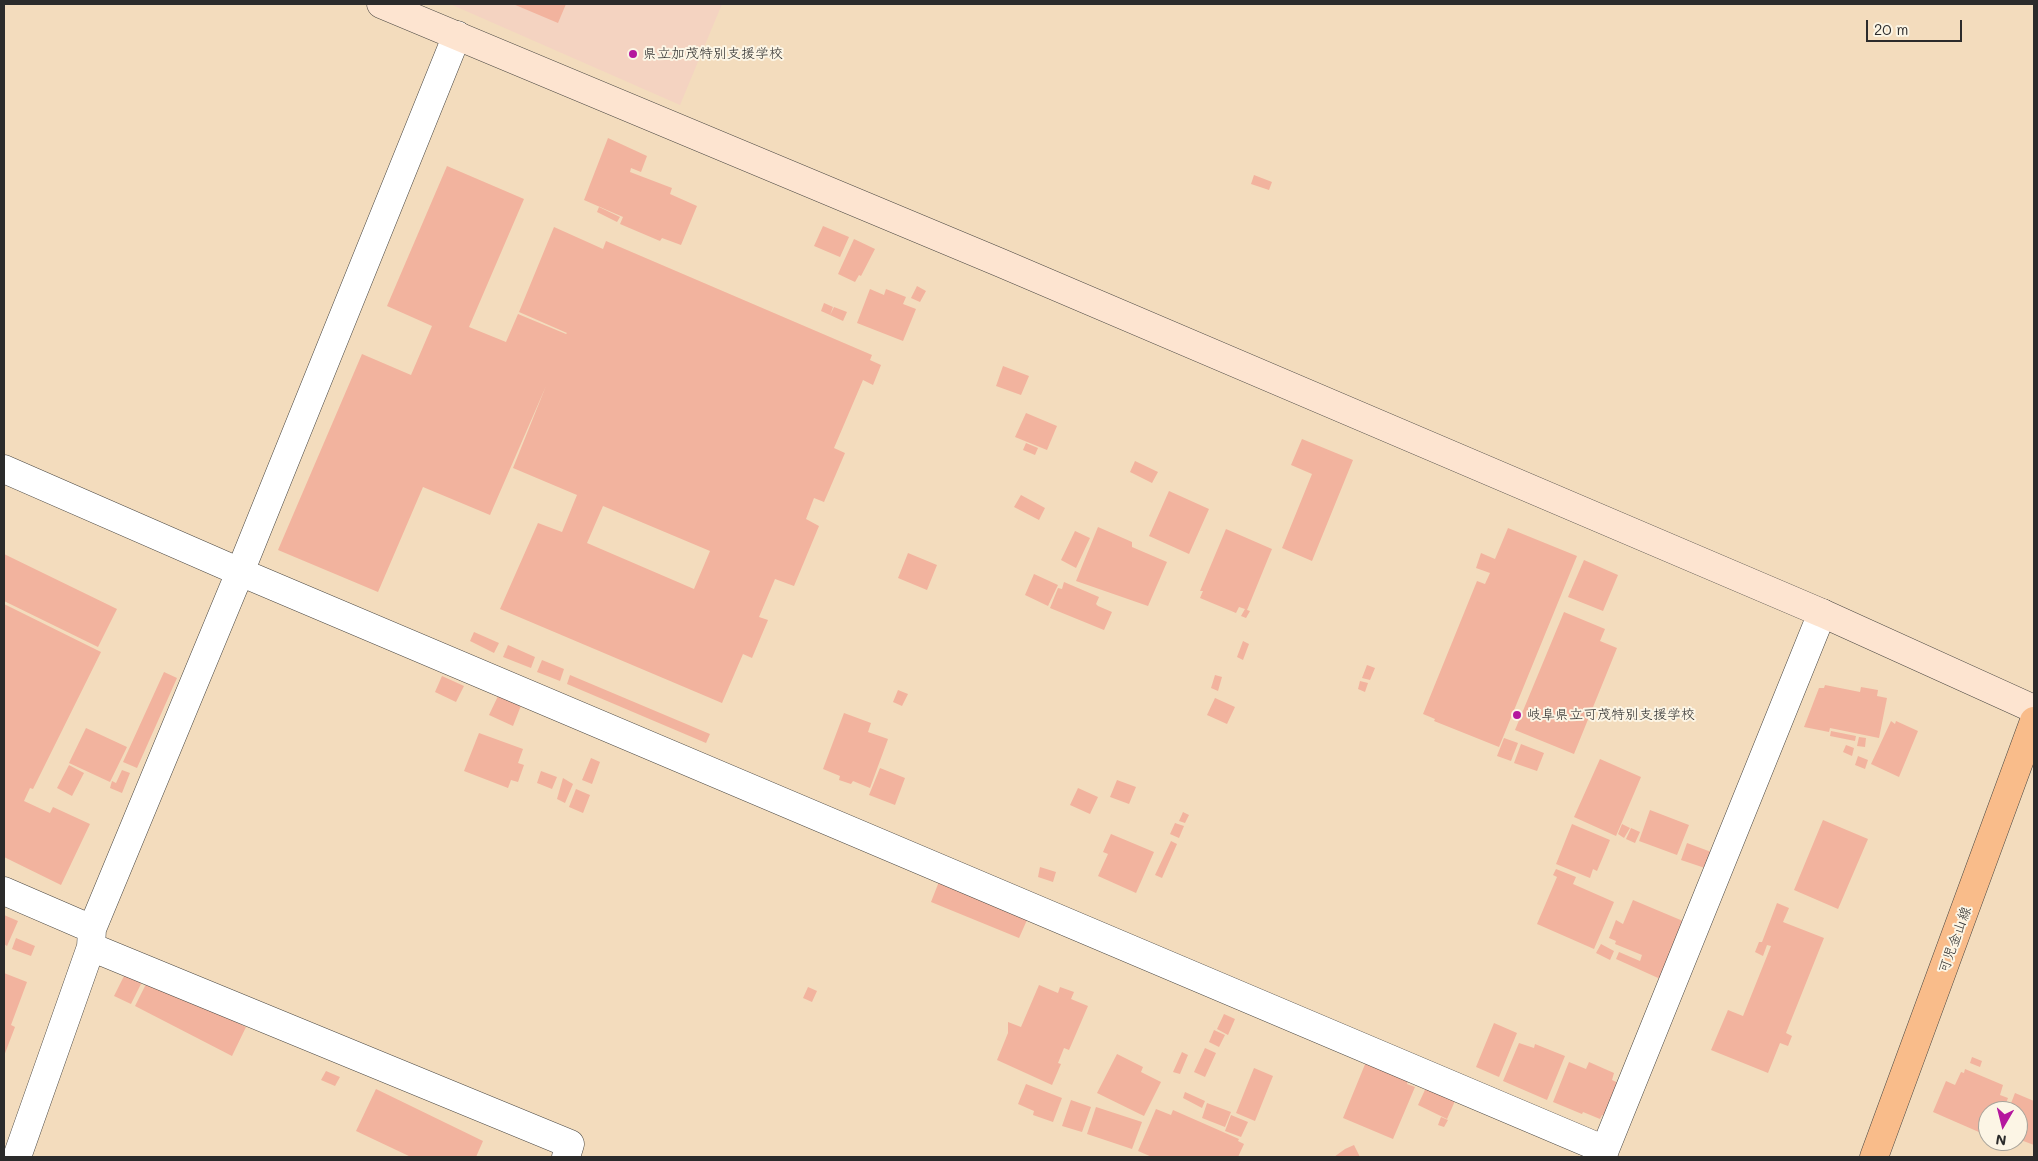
<!DOCTYPE html>
<html>
<head>
<meta charset="utf-8">
<style>
  body { margin:0 }
  #map { position:relative; width:2038px; height:1161px; overflow:hidden; background:#f3dcbd; font-family:Mali,sans-serif }
  canvas { display:block }
  .frame { position:absolute; inset:0; border:5px solid #2b2b2b; pointer-events:none }
  .north { position:absolute; left:1978px; top:1101px; width:50px; height:50px; box-sizing:border-box; background:#fcf5e5; border:1px solid #a8a49b; border-radius:50%; rotate:188deg; font-size:14px; font-weight:700; line-height:20px; text-align:center; color:#2b2b2b }
  .north::after { content:''; display:block; margin:auto; width:18px; height:22px; background:#b5179e; clip-path:polygon(50% 0,100% 100%,50% 72%,0 100%) }
  .scale { position:absolute; left:1866px; top:20px; width:96px; height:22px; box-sizing:border-box; border:2px solid #2b2b2b; border-top:0; padding-left:6px; font-size:15px; line-height:18px; white-space:nowrap; color:#2b2b2b; -webkit-text-stroke:4px #fcf5e5; paint-order:stroke }
</style>
</head>
<body>
<div id="map">
<canvas width="2038" height="1161"></canvas>
<div class="frame"></div>
<div class="north">N</div>
<div class="scale">20 m</div>
</div>
<script>
const context = document.querySelector('canvas').getContext('2d');
context.lineJoin = 'round';
function fillPath(path, color) { context.fillStyle = color; context.fill(path, 'evenodd'); }
const shape = rows => new Path2D(rows.map(r => 'M' + r).join(''));
function stroke(path, color, width, dash) { context.strokeStyle = color; context.lineWidth = width; context.lineCap = dash ? 'butt' : 'round'; context.setLineDash(dash || []); context.stroke(path); }
function drawText(font, color, halo, rows, align = 'center') {
  context.font = font + ' Mali,"Klee One",sans-serif'; context.lineWidth = 4; context.setLineDash([]); context.textBaseline = 'middle'; context.strokeStyle = halo; context.fillStyle = color; for (const [text, x, y, turn = 0] of rows) {
    context.save(); context.translate(x, y); context.rotate((+turn || 0) * Math.PI / 180); context.textAlign = isNaN(turn) ? turn : align; if (halo) context.strokeText(text, 0, 0); context.fillText(text, 0, 0); context.restore();
  }
}
fillPath(shape([
  [450,4,722,4,680,105]
]), '#f4d3c1');
fillPath(shape([
  [513,4,566,4,558,23],
  [608,138,647,156,641,172,631,168,630,172,672,188,670,194,697,206,681,245,662,238,660,241,620,224,623,217,584,200],
  [447,166,524,199,469,327,506,342,518,314,566,334,567,333,519,312,554,227,603,249,606,241,872,355,870,360,881,365,873,385,863,380,834,448,845,453,824,502,814,498,806,519,819,526,794,586,775,579,759,617,768,620,752,658,743,654,722,703,500,609,538,523,562,532,577,495,513,468,546,386,490,515,423,487,378,592,278,550,362,354,411,375,432,326,387,306],
  [603,506,710,551,694,589,587,543],
  [1254,175,1272,182,1269,190,1251,184],
  [599,207,620,217,617,222,597,212],
  [823,226,849,237,840,257,814,246],
  [854,239,875,249,861,276,859,275,855,282,838,274],
  [917,286,926,291,920,302,911,298],
  [870,289,884,295,886,289,906,297,903,304,916,309,903,341,857,323],
  [824,303,833,307,830,315,821,311],
  [834,307,847,312,843,321,830,315],
  [1003,366,1029,376,1021,395,996,386],
  [1026,413,1057,426,1047,450,1015,437],
  [1302,439,1353,460,1312,561,1282,548,1312,474,1291,465],
  [1026,443,1038,448,1035,455,1023,450],
  [1135,461,1158,472,1152,483,1130,472],
  [1169,491,1209,509,1189,554,1149,536],
  [1021,495,1045,508,1039,520,1014,507],
  [1098,527,1132,542,1132,547,1167,562,1148,606,1076,581],
  [1508,528,1577,556,1499,747,1434,721,1435,719,1423,714,1477,581,1485,584,1490,573,1476,568,1481,553,1495,559],
  [1226,529,1272,549,1247,610,1250,611,1246,618,1241,616,1245,609,1239,607,1236,613,1200,598,1203,591,1200,591],
  [1075,531,1090,538,1076,568,1061,560],
  [908,553,937,565,927,590,898,578],
  [4,554,117,609,98,647,4,601],
  [1584,560,1618,575,1603,611,1568,597],
  [1034,574,1058,585,1048,606,1025,595],
  [1064,582,1099,597,1096,604,1098,606,1112,612,1104,630,1050,608,1058,588,1062,589],
  [4,604,101,652,33,789,30,788,24,801,50,813,53,807,90,824,61,885,4,857],
  [1564,612,1605,629,1600,641,1617,648,1574,754,1515,730],
  [474,632,499,643,494,653,470,641],
  [1243,641,1249,644,1243,660,1237,657],
  [508,645,535,657,531,668,503,657],
  [542,660,564,669,560,681,537,672],
  [1367,665,1375,668,1370,680,1362,678],
  [164,672,177,678,137,768,123,762],
  [570,675,710,734,706,743,567,684],
  [1215,675,1222,677,1218,691,1211,688],
  [442,676,464,686,456,702,435,692],
  [1360,681,1368,683,1365,692,1358,689],
  [1825,685,1860,692,1861,687,1878,690,1877,696,1887,698,1879,738,1830,728,1829,732,1804,727,1819,688,1824,688],
  [898,690,908,694,902,706,893,702],
  [499,694,522,703,513,726,489,715],
  [1215,698,1235,707,1227,724,1207,715],
  [844,713,871,723,868,732,888,739,870,788,853,781,851,784,839,780,840,776,823,769],
  [1891,721,1895,724,1896,721,1918,731,1899,777,1871,764],
  [86,728,127,747,110,782,69,763],
  [1831,731,1856,736,1855,741,1830,736],
  [479,733,523,749,518,763,524,765,518,782,511,780,508,788,464,771],
  [1859,737,1866,738,1865,747,1857,746],
  [1504,738,1518,743,1511,761,1497,756],
  [1521,744,1544,753,1537,771,1514,763],
  [1846,745,1854,748,1852,756,1843,752],
  [1858,756,1868,760,1865,769,1855,765],
  [591,758,600,762,592,784,582,780],
  [1600,759,1641,777,1616,836,1574,817],
  [69,765,84,773,72,796,57,788],
  [880,768,905,778,895,805,869,795],
  [122,770,130,773,122,793,110,788,112,781,116,783],
  [541,771,557,777,552,789,537,783],
  [563,778,573,784,565,803,557,799],
  [1117,780,1136,787,1129,804,1110,797],
  [1078,788,1098,797,1090,814,1070,805],
  [576,789,590,795,583,813,569,807],
  [1650,810,1689,825,1677,855,1639,841],
  [1183,812,1189,815,1185,823,1179,821],
  [1823,820,1868,839,1838,909,1794,890],
  [1175,823,1184,826,1179,838,1170,834],
  [1572,824,1610,840,1597,871,1593,869,1590,878,1556,864],
  [1622,824,1630,828,1624,838,1618,834],
  [1631,828,1640,832,1635,843,1626,839],
  [1111,834,1154,852,1136,893,1098,876,1108,854,1103,852],
  [1171,841,1177,844,1162,878,1155,875],
  [1687,843,1714,853,1708,869,1681,860],
  [1040,867,1056,872,1053,882,1038,877],
  [1556,869,1576,877,1573,884,1614,902,1594,949,1537,924,1557,877,1553,875],
  [942,874,1031,911,1019,938,931,902],
  [1633,900,1683,921,1677,934,1686,938,1667,982,1616,959,1619,952,1640,961,1642,955,1615,944,1616,941,1609,938,1616,920,1623,924],
  [1777,903,1789,908,1783,922,1824,938,1786,1033,1792,1036,1788,1046,1780,1043,1768,1073,1711,1050,1728,1010,1743,1016,1771,946,1767,945,1763,956,1755,952,1759,942,1762,942],
  [4,915,18,921,7,946,4,944],
  [16,938,35,946,31,956,12,949],
  [1601,944,1614,951,1610,960,1596,953],
  [128,968,145,976,131,1004,114,996],
  [4,973,27,982,11,1025,15,1027,4,1056],
  [148,980,156,982,246,1027,232,1056,135,1006],
  [1039,985,1058,993,1060,987,1074,992,1071,999,1088,1006,1069,1050,1064,1048,1058,1063,1061,1064,1052,1085,997,1060,1008,1033,1008,1022,1021,1027],
  [808,987,817,991,812,1002,803,998],
  [1224,1014,1235,1019,1228,1035,1217,1029],
  [1494,1023,1517,1033,1499,1077,1476,1067],
  [1214,1030,1225,1035,1219,1047,1209,1042],
  [1519,1043,1534,1048,1535,1044,1565,1056,1547,1100,1503,1081],
  [1205,1048,1216,1053,1205,1077,1194,1072],
  [1182,1052,1188,1055,1180,1074,1173,1072],
  [1117,1054,1143,1067,1141,1072,1161,1082,1144,1116,1097,1093],
  [1368,1057,1410,1075,1407,1084,1415,1087,1393,1139,1343,1118],
  [1972,1057,1982,1061,1980,1067,1970,1063],
  [1569,1062,1586,1069,1589,1062,1614,1073,1612,1080,1625,1086,1611,1119,1602,1115,1600,1119,1583,1112,1582,1114,1553,1102],
  [1254,1068,1273,1076,1255,1121,1236,1113],
  [1965,1069,2003,1085,2000,1095,2008,1098,2003,1111,1988,1111,1988,1136,1933,1112,1946,1081,1955,1085,1961,1072,1964,1073],
  [326,1071,340,1077,335,1086,321,1080],
  [1430,1079,1459,1092,1447,1119,1418,1105],
  [1026,1084,1062,1098,1053,1122,1033,1115,1034,1111,1018,1104],
  [376,1089,483,1141,476,1157,411,1157,356,1131],
  [1185,1092,1205,1101,1202,1108,1183,1098],
  [2015,1093,2034,1101,2034,1145,2018,1139,2018,1111,2008,1111],
  [1071,1100,1091,1107,1082,1132,1062,1126],
  [1207,1103,1231,1112,1225,1127,1202,1118],
  [1096,1107,1142,1122,1132,1149,1087,1134],
  [1156,1109,1171,1115,1173,1110,1239,1139,1238,1141,1244,1144,1238,1157,1152,1157,1138,1151],
  [1231,1115,1248,1122,1241,1137,1225,1131],
  [1441,1117,1448,1120,1444,1127,1438,1125],
  [1354,1145,1360,1157,1334,1157,1345,1149]
]), '#f2b39e');
const street = shape([
  [4,469,240,572,1605,1150],
  [4,891,92,929],
  [91,947,570,1144,566,1157],
  [17,1157,91,947,92,929,240,572,457,35],
  [1602,1157,1822,613]
]);
const secondary = shape([
  [381,4,1001,263,1822,613,2034,709]
]);
const primary = shape([
  [1874,1157,2034,721]
]);
stroke(street, '#494641', 29);
stroke(secondary, '#494641', 29);
stroke(primary, '#494641', 29);
stroke(street, '#fff', 28);
stroke(secondary, '#fde4d0', 28);
stroke(primary, '#f9bc8a', 28);
for (const [x, y, r, color] of [
  [633,54,5,"#b5179e"],
  [1517,715,5,"#b5179e"]
]) { const dot = new Path2D(); dot.arc(x, y, r, 0, 2 * Math.PI); context.fillStyle = color; context.fill(dot); stroke(dot, '#fcf5e5', 2); }
drawText('14px', '#2b2b2b', '#fcf5e5', [
  ["県立加茂特別支援学校",643,54],
  ["岐阜県立可茂特別支援学校",1527,715]
], 'left');
drawText('14px', '#2b2b2b', '#fcf5e5', [
  ["可児金山線",1955,940,-70]
]);
</script>
</body>
</html>
